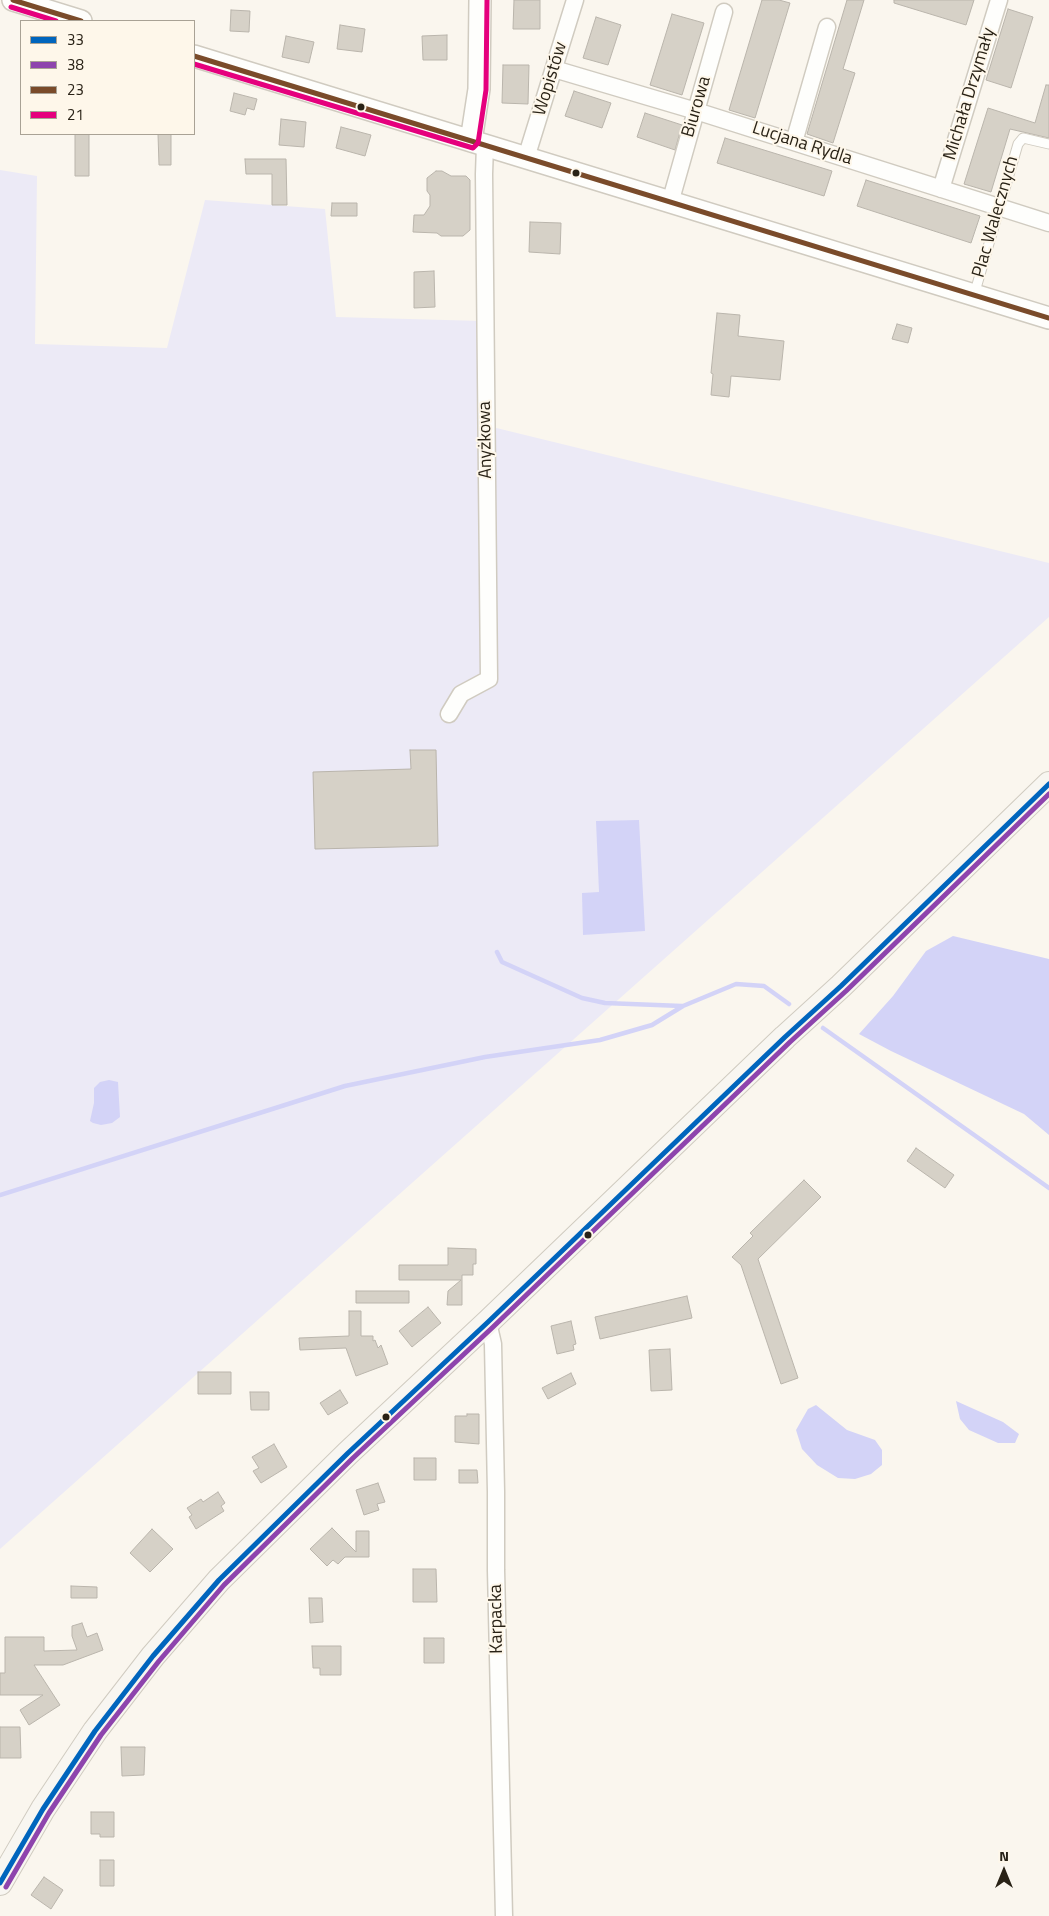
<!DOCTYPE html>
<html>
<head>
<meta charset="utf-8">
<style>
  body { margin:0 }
  #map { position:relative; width:1049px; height:1916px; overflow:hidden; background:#faf6ee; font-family:"Titillium Web",sans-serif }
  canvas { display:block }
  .legend { position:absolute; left:20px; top:20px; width:175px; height:115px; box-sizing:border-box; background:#fef7ea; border:1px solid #a9a295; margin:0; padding:6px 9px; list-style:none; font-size:15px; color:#292216 }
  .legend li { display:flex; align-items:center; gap:10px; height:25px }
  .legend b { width:25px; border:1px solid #a9a295 }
  .north { position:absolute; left:979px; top:1846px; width:50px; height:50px; -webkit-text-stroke:4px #fef7ea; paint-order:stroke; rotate:0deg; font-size:14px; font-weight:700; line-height:20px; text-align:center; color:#292216 }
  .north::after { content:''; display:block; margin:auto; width:18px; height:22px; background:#292216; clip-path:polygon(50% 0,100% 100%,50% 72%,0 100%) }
</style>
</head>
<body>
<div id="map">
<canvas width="1049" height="1916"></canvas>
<ul class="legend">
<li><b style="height:6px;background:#0065bd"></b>33</li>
<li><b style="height:6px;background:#8e44ad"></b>38</li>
<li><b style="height:6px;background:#7a4b2a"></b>23</li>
<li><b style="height:6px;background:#e5007d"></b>21</li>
</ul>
<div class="north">N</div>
</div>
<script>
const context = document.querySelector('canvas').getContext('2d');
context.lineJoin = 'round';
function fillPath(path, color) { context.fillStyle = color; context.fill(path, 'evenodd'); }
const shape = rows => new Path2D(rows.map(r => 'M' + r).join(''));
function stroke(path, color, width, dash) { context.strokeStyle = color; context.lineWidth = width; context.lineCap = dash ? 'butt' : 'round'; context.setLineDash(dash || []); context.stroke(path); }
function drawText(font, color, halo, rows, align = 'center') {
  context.font = font + ' "Titillium Web",sans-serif'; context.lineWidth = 4; context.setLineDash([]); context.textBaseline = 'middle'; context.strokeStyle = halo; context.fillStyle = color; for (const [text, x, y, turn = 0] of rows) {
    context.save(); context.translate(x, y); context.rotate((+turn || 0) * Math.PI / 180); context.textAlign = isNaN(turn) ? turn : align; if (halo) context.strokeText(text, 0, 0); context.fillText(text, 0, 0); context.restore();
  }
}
fillPath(shape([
  [0,170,37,176,35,344,167,348,205,200,325,209,336,317,482,321,480,424,1049,563,1049,617,0,1549]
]), '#eceaf6');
fillPath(shape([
  [639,820,645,931,583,935,582,893,599,892,596,821],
  [953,936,1049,959,1049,1135,1024,1114,891,1051,859,1034,893,996,926,951],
  [109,1080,118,1082,120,1117,112,1123,101,1125,93,1123,90,1121,94,1103,94,1088,100,1082],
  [956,1401,1003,1422,1019,1434,1015,1443,998,1443,969,1430,960,1419],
  [816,1405,847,1430,875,1440,882,1450,882,1465,871,1474,855,1479,838,1478,817,1465,802,1449,796,1430,808,1409]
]), '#d3d3f7');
stroke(shape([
  [497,952,502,962,582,998,605,1003,682,1006],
  [823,1028,1049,1188],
  [0,1195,345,1086,485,1057,600,1040,652,1025,683,1006,736,984,764,986,789,1004]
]), '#d3d3f7', 4.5);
const building = shape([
  [514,0,540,0,540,29,513,29,514,0],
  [762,0,779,0,790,3,755,118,729,110,762,0],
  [847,0,864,0,843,69,855,73,833,143,807,134,847,0],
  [894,0,974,0,966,25,894,3,894,0],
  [1008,9,1033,17,1011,88,986,80,1008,9],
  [231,10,250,11,249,32,230,31,231,10],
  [672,14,704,23,682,95,650,85,672,14],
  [596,17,621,25,608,65,583,58,596,17],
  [340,25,365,29,362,52,337,49,340,25],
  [447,35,447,60,423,60,422,36,447,35],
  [286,36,314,42,309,63,282,57,286,36],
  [503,65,529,65,528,104,502,103,503,65],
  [1046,85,1049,85,1049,138,1010,129,991,192,964,184,988,108,1035,123,1046,85],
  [574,91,611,103,602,128,565,116,574,91],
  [234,93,257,99,254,110,247,108,245,115,230,111,234,93],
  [645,113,682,125,675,150,637,137,645,113],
  [281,119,306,122,304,147,279,145,281,119],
  [341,127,371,135,365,156,336,148,341,127],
  [75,134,89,134,89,176,75,176,75,134],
  [158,134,171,134,171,165,159,165,158,134],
  [725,138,832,171,824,196,717,163,725,138],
  [245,159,286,159,287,205,272,205,272,174,246,174,245,159],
  [436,171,442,171,451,176,466,176,470,180,470,230,463,236,441,236,437,233,413,232,414,215,424,215,430,206,430,195,427,191,427,178,436,171],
  [866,180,980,216,971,243,857,206,866,180],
  [332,203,357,203,357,216,331,216,332,203],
  [530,222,561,223,560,254,529,252,530,222],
  [434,271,435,307,414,308,414,272,434,271],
  [717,313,740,315,738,336,784,341,780,380,731,376,729,397,711,395,713,374,711,373,717,313],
  [897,324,912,328,908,343,892,339,897,324],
  [410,750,436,750,438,846,315,849,313,772,411,769,410,750],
  [916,1148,954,1175,945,1188,907,1161,916,1148],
  [804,1180,821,1197,758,1259,798,1378,781,1384,741,1265,732,1257,753,1236,750,1233,804,1180],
  [448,1248,476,1249,476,1264,473,1264,473,1275,462,1275,462,1305,447,1305,448,1291,461,1280,399,1280,399,1265,448,1265,448,1248],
  [356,1291,409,1291,409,1303,356,1303,356,1291],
  [687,1296,692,1318,600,1339,595,1317,687,1296],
  [428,1307,441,1323,412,1347,399,1331,428,1307],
  [349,1311,361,1311,361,1336,373,1336,373,1341,375,1340,378,1348,381,1345,388,1364,356,1376,346,1348,300,1350,299,1338,349,1336,349,1311],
  [571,1321,576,1344,573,1345,574,1350,557,1354,551,1326,571,1321],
  [670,1349,672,1390,651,1391,649,1350,670,1349],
  [198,1372,231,1372,231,1394,198,1394,198,1372],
  [571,1373,576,1384,548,1399,542,1388,571,1373],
  [340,1390,348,1403,328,1415,320,1403,340,1390],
  [250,1392,269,1392,269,1410,251,1410,250,1392],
  [467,1414,479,1414,479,1444,455,1442,455,1416,467,1416,467,1414],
  [274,1444,287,1467,261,1483,253,1471,259,1468,252,1457,274,1444],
  [414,1458,436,1458,436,1480,414,1480,414,1458],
  [459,1470,477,1470,478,1483,459,1483,459,1470],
  [378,1483,385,1502,377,1504,379,1510,364,1515,356,1490,378,1483],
  [218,1492,225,1503,221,1506,224,1511,196,1529,189,1517,192,1515,187,1508,201,1499,203,1502,218,1492],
  [332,1528,356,1552,356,1531,369,1531,369,1557,345,1557,338,1564,333,1560,327,1566,310,1549,332,1528],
  [152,1529,173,1549,150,1572,130,1553,152,1529],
  [413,1569,436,1569,437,1602,413,1602,413,1569],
  [71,1586,97,1587,97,1598,71,1598,71,1586],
  [309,1598,322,1598,323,1622,310,1623,309,1598],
  [82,1623,87,1637,97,1633,103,1650,63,1665,34,1665,60,1705,29,1725,20,1710,43,1695,0,1695,0,1673,5,1673,5,1637,44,1637,44,1651,77,1650,72,1636,72,1626,82,1623],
  [424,1638,444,1638,444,1663,424,1663,424,1638],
  [312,1646,341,1646,341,1675,320,1675,320,1668,313,1668,312,1646],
  [0,1727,20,1727,21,1758,0,1758,0,1727],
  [121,1747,145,1747,144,1775,122,1776,121,1747],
  [91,1812,114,1812,114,1837,100,1837,100,1834,91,1834,91,1812],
  [100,1860,114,1860,114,1886,100,1886,100,1860],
  [44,1877,63,1890,51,1909,31,1895,44,1877]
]);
fillPath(building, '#d6d1c7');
stroke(building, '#bab5ac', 1);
const service = shape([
  [974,295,1018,144,1023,138,1049,144]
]);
const minor = shape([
  [554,69,696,111,1049,223],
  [794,142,827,27],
  [526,158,575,0],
  [941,189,999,0],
  [670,203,724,12],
  [449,714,461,694,489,679,484,174,485,145],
  [488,1322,493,1344,496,1492,496,1570,504,1916]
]);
const tertiary = shape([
  [13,0,81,21],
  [194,56,1049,318],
  [471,141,479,89,480,0]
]);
const secondary = shape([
  [0,1883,43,1809,95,1731,153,1656,219,1580,348,1453,488,1322,785,1037,841,986,1049,784]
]);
stroke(service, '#d0cbc0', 11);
stroke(minor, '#d0cbc0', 19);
stroke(tertiary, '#d0cbc0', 24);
stroke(secondary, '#d0cbc0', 26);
stroke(service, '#fefefc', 9);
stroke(minor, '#fefefc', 16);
stroke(tertiary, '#fefefc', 21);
stroke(secondary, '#f8f6f1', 24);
stroke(shape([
  [0,1883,43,1809,95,1731,153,1656,219,1580,348,1453,488,1322,785,1037,841,986,1049,784]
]), '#0065bd', 5);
stroke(shape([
  [6,1887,49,1813,101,1735,159,1661,224,1585,353,1458,493,1327,790,1042,846,991,1049,794]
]), '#8e44ad', 5);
stroke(shape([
  [13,0,81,21],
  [194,56,1049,318]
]), '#7a4b2a', 5);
stroke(shape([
  [11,7,56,21],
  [194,64,473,148,478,143,486,90,487,0]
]), '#e5007d', 5);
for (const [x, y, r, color] of [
  [361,107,4.5,"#292216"],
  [576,173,4.5,"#292216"],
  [588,1235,4.5,"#292216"],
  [386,1417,4.5,"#292216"]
]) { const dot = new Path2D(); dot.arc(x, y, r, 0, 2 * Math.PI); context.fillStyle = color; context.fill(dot); stroke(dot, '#fef7ea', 2); }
drawText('18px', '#292216', '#fef7ea', [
  ["Wopistów",551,79,-73],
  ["Michała Drzymały",970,94,-73],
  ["Biurowa",697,107,-74],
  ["Lucjana Rydla",802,144,18],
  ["Plac Walecznych",996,217,-74],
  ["Anyżkowa",486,440,-91],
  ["Karpacka",497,1619,-91]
]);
</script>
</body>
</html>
